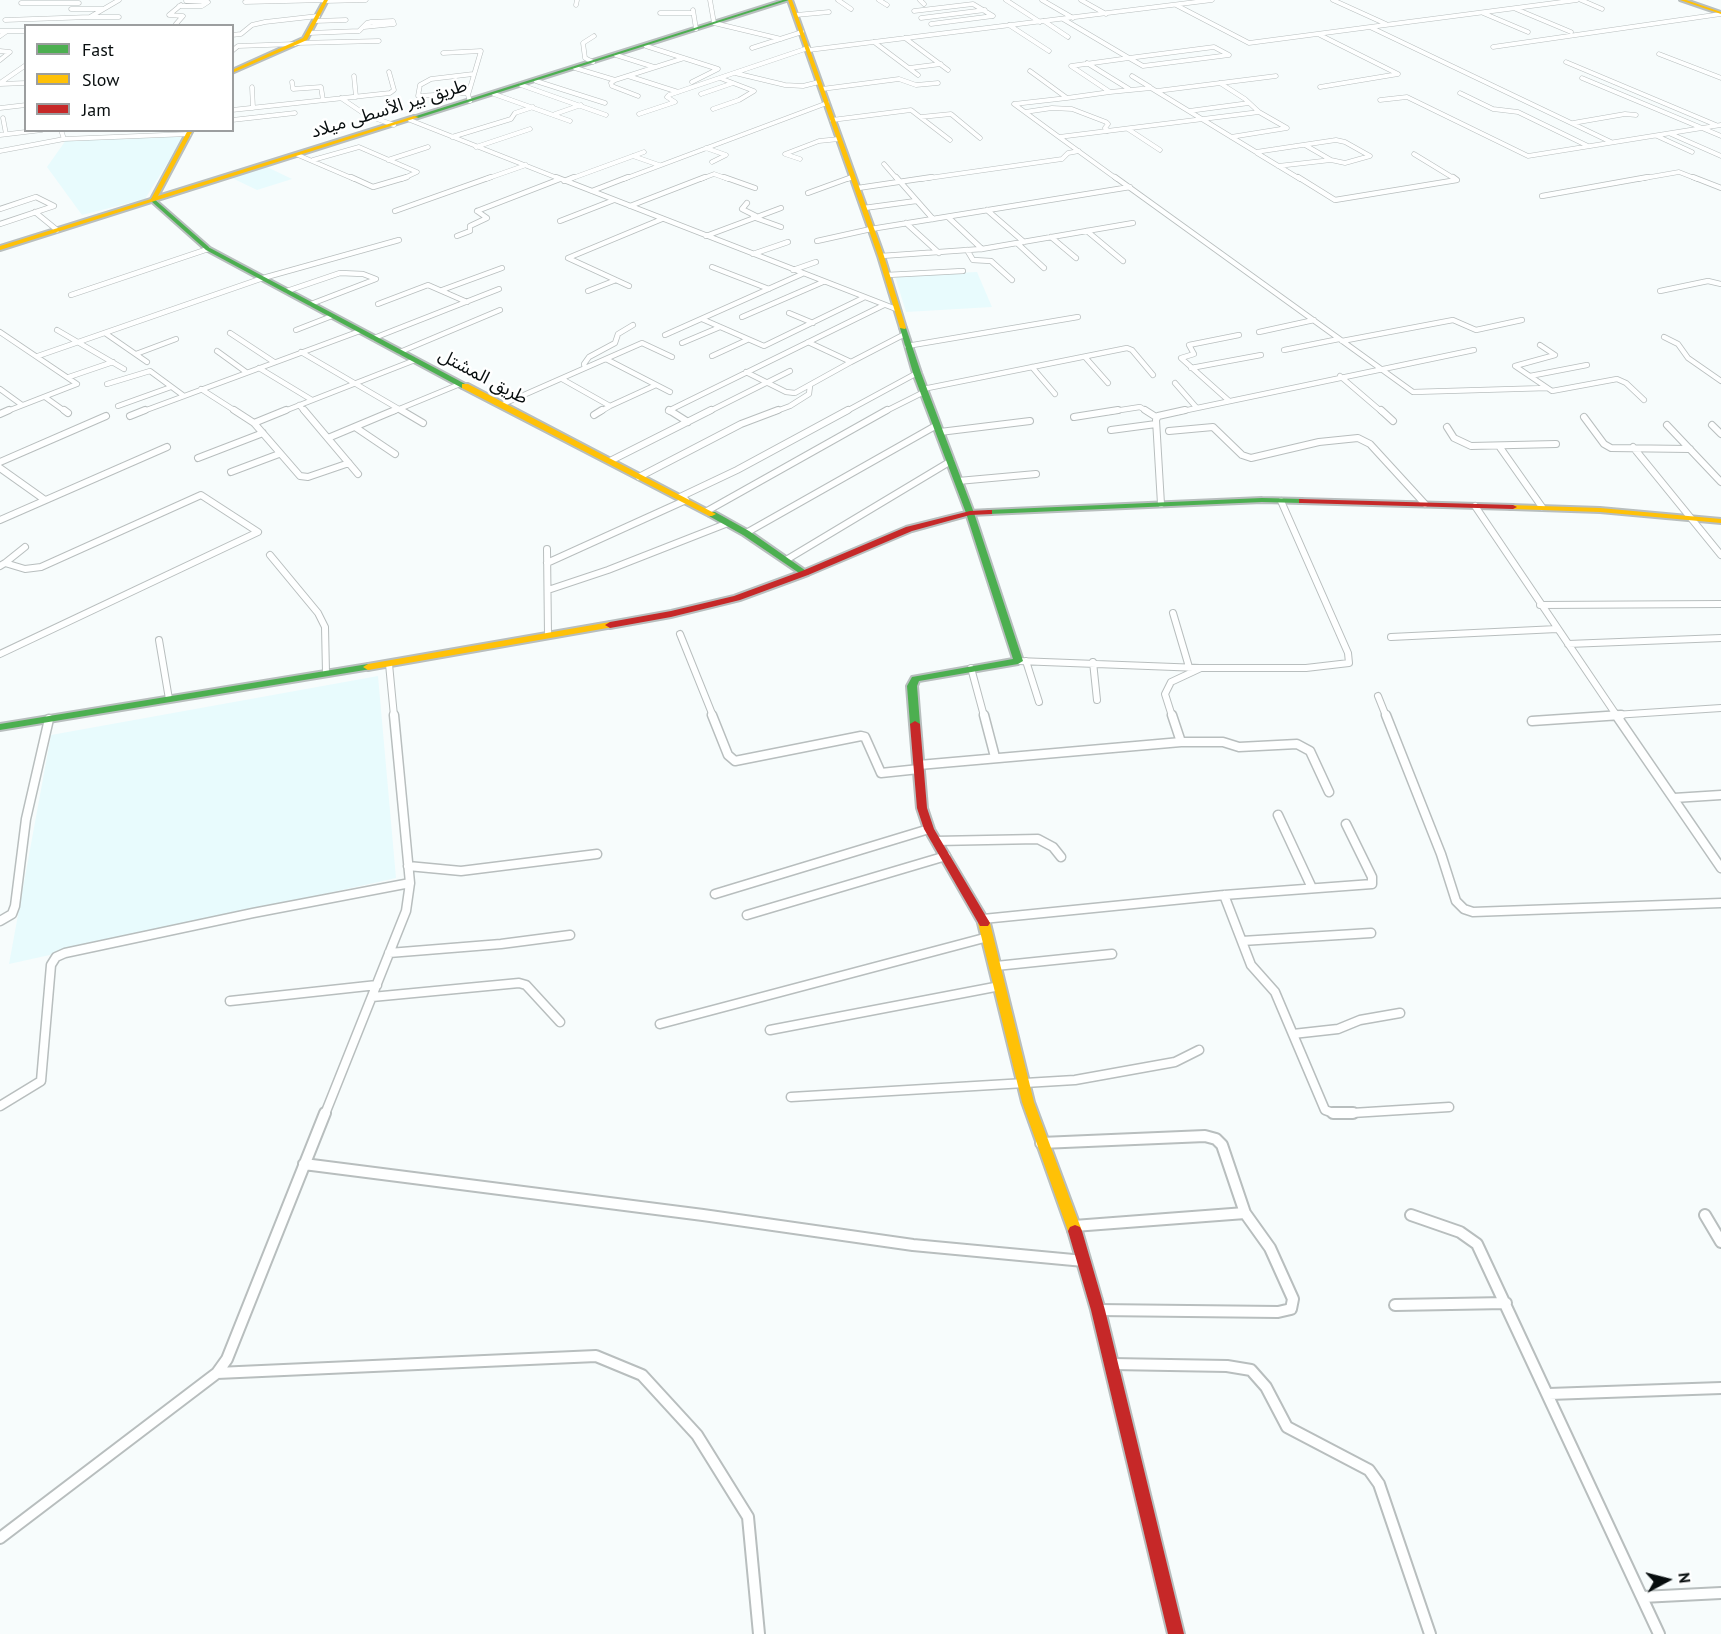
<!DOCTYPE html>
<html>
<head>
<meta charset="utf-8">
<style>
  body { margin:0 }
  #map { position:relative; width:1721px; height:1634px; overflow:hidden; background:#f7fcfc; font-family:"PT Sans",sans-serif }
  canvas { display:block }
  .legend { position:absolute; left:24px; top:24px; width:210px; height:108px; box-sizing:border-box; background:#fff; border:2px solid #9c9e9f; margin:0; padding:8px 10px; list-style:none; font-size:18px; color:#070d0e }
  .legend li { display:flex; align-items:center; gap:12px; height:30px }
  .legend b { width:30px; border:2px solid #9c9e9f }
  .north { position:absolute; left:1637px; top:1550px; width:60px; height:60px; -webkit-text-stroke:4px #fff; paint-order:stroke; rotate:83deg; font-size:16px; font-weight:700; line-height:24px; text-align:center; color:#070d0e }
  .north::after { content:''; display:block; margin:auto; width:21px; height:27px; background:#070d0e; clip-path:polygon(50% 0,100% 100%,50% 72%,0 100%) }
</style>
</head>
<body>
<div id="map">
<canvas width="1721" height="1634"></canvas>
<ul class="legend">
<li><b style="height:8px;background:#4caf50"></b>Fast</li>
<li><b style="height:8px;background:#ffc107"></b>Slow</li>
<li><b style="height:8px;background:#c62828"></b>Jam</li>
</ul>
<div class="north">N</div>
</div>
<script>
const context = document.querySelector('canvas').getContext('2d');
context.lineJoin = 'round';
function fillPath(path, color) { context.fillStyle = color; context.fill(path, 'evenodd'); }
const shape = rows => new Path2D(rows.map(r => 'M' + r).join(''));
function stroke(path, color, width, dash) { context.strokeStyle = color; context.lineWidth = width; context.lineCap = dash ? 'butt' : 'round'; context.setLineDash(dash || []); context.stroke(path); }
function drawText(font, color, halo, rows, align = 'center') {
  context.font = font + ' "PT Sans","Noto Sans Arabic",sans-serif'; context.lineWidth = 5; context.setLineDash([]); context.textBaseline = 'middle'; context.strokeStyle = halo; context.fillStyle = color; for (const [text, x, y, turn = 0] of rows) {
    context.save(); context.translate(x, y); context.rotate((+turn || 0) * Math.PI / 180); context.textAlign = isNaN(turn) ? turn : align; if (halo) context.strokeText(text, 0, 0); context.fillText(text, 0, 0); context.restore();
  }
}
fillPath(shape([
  [185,135,145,199,82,215,47,167,66,140],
  [267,167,292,179,257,190,232,178],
  [977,272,992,307,906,312,895,276],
  [378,676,396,878,9,964,51,735]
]), '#e8fbfd');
const streetFar4 = shape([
  [119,0,90,17,119,17],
  [710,0,714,23,781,39],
  [838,0,851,9],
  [879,0,887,5],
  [920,0,924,4],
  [1006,0,1040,22],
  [1042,0,1073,18],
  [1081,0,1106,14],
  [1333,0,1386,24],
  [1577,0,1370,27,1611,142],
  [1581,0,1602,9],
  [325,1,366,0],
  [245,2,326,0],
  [21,3,79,3],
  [576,5,577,0],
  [1176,5,1249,43,1370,27],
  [179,6,202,6,208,2,186,1],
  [71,9,103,9],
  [1516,9,1571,32],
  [693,10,696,29],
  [914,11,973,4,993,16],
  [660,13,693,13],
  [1483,13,1528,32],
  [796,15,829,12],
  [921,18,985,10],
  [1063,19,1129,58],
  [5,20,90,17],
  [315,21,346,20],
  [1044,21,1068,37],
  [176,24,183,16,169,15,181,5],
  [931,24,993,16],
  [1009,25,1049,51],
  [0,31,7,31,0,36],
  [7,31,26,31],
  [309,33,359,31,367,23,371,22,393,21,394,24,364,27],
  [232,35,241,34,252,25,265,22,318,16],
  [1320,35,1398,74,1320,87],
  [905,38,948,70],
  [874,42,918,75],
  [297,43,379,41],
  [646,46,718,69,692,82],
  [1214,47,1229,55,1143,66,1129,58,1214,47],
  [1493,47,1721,14],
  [752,48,802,32],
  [809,50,1212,0],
  [0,51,10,52,0,60],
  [232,51,238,46,295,44],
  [443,53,481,51,468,95,470,101],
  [1659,54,1721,78],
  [616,55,654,67],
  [1129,58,1071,66,1110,92,1151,88,1256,152,1336,140,1345,142,1370,156,1345,163,1331,160,1278,166],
  [593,62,585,58,583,43,594,36],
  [1566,62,1716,125],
  [1087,63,1129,89],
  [575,68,615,80,684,58],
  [909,68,941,64],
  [1030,71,1067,98,1110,92],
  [735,73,785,85,803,86,819,82],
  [354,76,356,97],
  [628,76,678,92],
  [1132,76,1150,87],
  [1582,78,1721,136],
  [615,80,611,83,612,86,638,96],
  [536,81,605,103],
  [292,82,293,89,321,87,323,100],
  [0,83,26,65],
  [0,84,26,83],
  [521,85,606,115],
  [252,87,253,108],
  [822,89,899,79,916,85,938,83],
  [1157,91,1276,76],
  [468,93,418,96,420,85,431,79,473,74],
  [1460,93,1493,109,1518,112,1588,146],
  [494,94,570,121],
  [701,94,733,83],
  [341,98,366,115,394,125],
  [1380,100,1407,97,1528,156,1721,125],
  [1014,104,1059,137],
  [1014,104,1067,98],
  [0,108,26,105],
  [713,109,739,100,754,91,720,78],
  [232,110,390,93,394,90,389,72],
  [1189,111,1249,103],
  [1025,112,1052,108,1072,109,1106,122,1108,124,1105,128,1108,131],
  [555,114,581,105],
  [639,114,675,102,667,97,669,95,808,48],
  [921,117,951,114,980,138],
  [3,118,6,134],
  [232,120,295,113],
  [410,120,560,179],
  [832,120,911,110,950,140],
  [1573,123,1625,114,1636,115],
  [1128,129,1160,150],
  [61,130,64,139],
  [1671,134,1721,156],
  [0,135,42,130],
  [1657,136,1692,152],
  [452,137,511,119,515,113,533,107],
  [1231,137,1287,128,1259,112],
  [1305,145,1331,160],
  [476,147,530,129],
  [706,148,726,155,712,162],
  [0,151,64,139,189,134],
  [1257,153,1300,179],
  [1414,154,1455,179],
  [298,155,354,179],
  [633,156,659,165],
  [800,159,785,154,819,141,839,139],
  [313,160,359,147,417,172,402,179],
  [388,160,428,147],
  [884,164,897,179],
  [486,179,526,165],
  [570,179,644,152],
  [624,179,827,103],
  [701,179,714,174,728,179],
  [848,179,853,177],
  [922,179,1062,159,1068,153,1079,151],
  [1117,179,1059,137,1259,112,1245,99,1220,83],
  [1639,179,1679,172,1697,179]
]);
const streetFar3 = shape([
  [351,177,373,187,407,177],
  [556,177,896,309],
  [724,177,755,188],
  [896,177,933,219],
  [1115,177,1413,392,1547,388],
  [1298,177,1335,200,1457,180,1453,177],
  [1693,177,1721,188],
  [564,181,574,177],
  [858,188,932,177],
  [592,191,628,177],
  [808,193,852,177],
  [1542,196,1648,177],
  [747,203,742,209,756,216],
  [630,206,705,177],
  [864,208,916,201],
  [0,209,36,197,54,206,0,224],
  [987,210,1024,242],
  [395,211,491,177],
  [477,211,560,179],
  [35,212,57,230],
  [753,217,781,227],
  [948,217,982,249],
  [560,221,614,200],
  [906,223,939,253],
  [1087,231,1123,261],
  [457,236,470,231,470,226,487,218,477,211],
  [706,236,781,208],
  [1051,237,1076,258],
  [817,241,871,229,1130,187],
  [1018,244,1044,268],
  [967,250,973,260,991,261,1012,280],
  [753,254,788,242],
  [881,256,982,249,1133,223],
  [712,267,769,289],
  [793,270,816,262],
  [887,275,963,271],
  [629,286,568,258,662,219],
  [442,290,502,268],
  [287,291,340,273,363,274,376,279,311,304],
  [588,291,616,280],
  [1660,291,1708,281,1721,284],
  [71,295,208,249],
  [378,304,428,285,467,302],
  [789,313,813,323],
  [742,317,823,282],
  [702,319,764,346,863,298],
  [57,330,124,369],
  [296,330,332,316],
  [0,332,77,384,5,412],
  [1259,332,1314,320],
  [105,333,147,362],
  [230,333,274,362],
  [665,335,802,274],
  [1664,337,1678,344,1688,358,1721,381],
  [374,338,499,289],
  [1342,341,1453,320,1476,330,1522,320],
  [808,342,851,362,905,334],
  [682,343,720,327],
  [1540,345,1555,355,1515,366,1552,391,1617,379,1626,383,1644,400],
  [907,346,1078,317],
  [1284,350,1339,339],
  [217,351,246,372],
  [301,352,404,412],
  [400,352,500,310],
  [136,354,176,339],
  [38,356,263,278,399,240],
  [712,356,747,340],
  [1085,357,1108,383],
  [606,359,670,392],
  [1032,367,1055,394],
  [259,368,312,400],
  [585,368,584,364,589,357,615,343,618,334,633,325],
  [1191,368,1261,355],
  [746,372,786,392,795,393,851,362],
  [1340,376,1382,412],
  [1530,376,1587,365],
  [69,377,113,362],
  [562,379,610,406,600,412],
  [1175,383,1196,407],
  [107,384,150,371,184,396],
  [0,389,22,405],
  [201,389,237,412],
  [923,389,1127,348,1132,350,1153,375],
  [45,397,66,412],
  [1228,400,1181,358,1194,354,1189,345,1239,335],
  [299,405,305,412],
  [501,405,642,343,672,357],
  [118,406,171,387],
  [610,406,656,385],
  [141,412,360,331],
  [282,412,415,360],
  [392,412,460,384],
  [670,412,668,411,884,305],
  [708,412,790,371],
  [774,412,790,406,809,394,810,386],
  [845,412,917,373],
  [884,412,924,392],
  [1108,412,1140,407,1148,412],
  [1178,412,1474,350]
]);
const streetFar2 = shape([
  [64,410,68,413],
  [234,410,254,423,300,476,308,477,349,463],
  [304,410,358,474],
  [401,410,423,423],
  [669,410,688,422],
  [1145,410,1156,417],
  [1381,410,1393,421],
  [0,414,9,410],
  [594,415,602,410],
  [130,416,145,410],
  [1074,417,1118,410],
  [1584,417,1604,444,1611,448,1690,449],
  [254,423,286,410],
  [1667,425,1721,482],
  [1712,425,1721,434],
  [355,427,395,454],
  [1447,427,1454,438,1471,446,1556,444],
  [1111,430,1156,424],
  [1169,431,1213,427,1242,455,1251,458,1319,442,1358,438,1370,444,1425,504],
  [940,432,1030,421],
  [328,438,395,410],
  [1499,446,1542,507],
  [1633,447,1721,555],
  [198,458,263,433],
  [610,461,711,410],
  [0,462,106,416],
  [0,468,45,500],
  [231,472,279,454],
  [639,477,741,424,778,410],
  [958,481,1036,474],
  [680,497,737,470,848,410],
  [1161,504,1156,420,1158,416,1185,410],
  [1475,506,1617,716],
  [707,511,887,410],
  [0,520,167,447],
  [746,533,937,425],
  [547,549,548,635],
  [270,555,318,613,325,627,326,673],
  [786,560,951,461],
  [5,563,25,547],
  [547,563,686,500],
  [0,566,5,563,25,569,41,567,201,495,258,532,0,654],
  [548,590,608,570,728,523],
  [1540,605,1721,604],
  [1173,613,1189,667],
  [680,634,713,716],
  [1391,637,1557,629],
  [159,640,169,699],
  [1568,644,1721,638],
  [1018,661,1200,668],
  [1026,661,1039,702],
  [1093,662,1097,700],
  [389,664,394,716],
  [971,668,984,716],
  [1378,696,1386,716],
  [1172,716,1165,694,1171,682,1201,668,1306,668,1349,663,1348,653,1281,501],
  [1599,716,1721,708]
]);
const streetFar1 = shape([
  [712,715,728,755,735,761,861,736,865,737,881,773,919,769],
  [984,715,995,757],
  [1386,715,1441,854,1456,901,1464,909,1473,912,1721,903],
  [1616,715,1721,868],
  [1532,721,1621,715],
  [1181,742,1223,742,1239,747,1297,744,1310,751,1329,792],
  [919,765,1181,742,1172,715],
  [1674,798,1721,795],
  [1278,815,1312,888],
  [936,841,1038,839,1053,847,1061,857],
  [408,866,461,871,597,854],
  [715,894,929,829],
  [1224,895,1251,965,1275,992,1325,1110,1336,1114,1449,1107],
  [747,915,946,856],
  [983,919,1224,895,1372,884,1372,877,1346,824],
  [0,921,12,914,15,906,26,819,49,719],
  [1242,941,1371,933],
  [389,953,501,944,570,935],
  [996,966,1112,954],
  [372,997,519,983,526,985,560,1022],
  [230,1001,377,985],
  [660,1024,988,937],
  [770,1030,1000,986],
  [1293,1034,1338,1029,1360,1020,1400,1013],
  [791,1097,1075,1080,1175,1062,1199,1050],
  [0,1106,41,1081,51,965,56,957,65,953,253,913,410,883],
  [325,1114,406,911,410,883,394,715]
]);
const street = shape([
  [1333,1113,1353,1113],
  [1041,1143,1205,1136,1216,1139,1222,1145,1245,1213,1270,1248,1293,1299,1291,1309,1278,1312,1098,1310],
  [304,1164,703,1215,913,1245,1084,1261],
  [1411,1215,1460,1232,1477,1244,1659,1634],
  [1705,1215,1721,1242],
  [1074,1226,1245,1213],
  [1395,1305,1506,1303],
  [1112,1364,1227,1366,1251,1370,1266,1387,1287,1427,1369,1470,1379,1484,1430,1634],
  [217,1373,596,1356,642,1375,697,1435,748,1517,759,1634],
  [1549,1394,1721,1388],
  [0,1538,217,1373,227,1359,325,1113],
  [1642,1597,1721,1593]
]);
const fast = shape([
  [783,0,789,0,418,118,413,117,783,0],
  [153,198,210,248,469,386,462,388,206,250,151,201,151,199,153,198],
  [901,327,906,328,921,373,974,513,1023,661,1018,664,919,681,917,686,920,724,915,727,910,724,907,686,912,677,1013,659,966,513,913,373,900,328,901,327],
  [1262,498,1302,499,1306,501,1302,503,1262,502,989,514,985,512,989,510,1262,498],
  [709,512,715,512,749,531,809,573,808,575,802,575,743,535,709,516,709,512],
  [368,664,371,665,373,667,371,669,0,730,0,724,368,664]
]);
const slow = shape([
  [324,0,328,0,307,40,232,73,232,70,303,38,324,0],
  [788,0,792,0,884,256,906,328,905,329,900,328,878,256,788,0],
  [1680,0,1686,0,1721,12,1721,14,1680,0],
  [414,116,419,117,0,250,0,246,151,199,188,130,193,130,158,196,414,116],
  [462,384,468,384,716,514,712,516,709,516,462,388,462,384],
  [1510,505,1600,508,1721,519,1721,523,1600,512,1513,509,1510,509,1510,505],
  [610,622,615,625,613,627,368,670,363,667,368,664,610,622],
  [984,919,988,920,990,923,1034,1102,1082,1231,1080,1235,1075,1237,1070,1235,1068,1231,1022,1102,978,923,980,920,984,919]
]);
const jam = shape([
  [1299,499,1513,505,1517,507,1513,509,1302,503,1299,503,1299,499],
  [989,510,992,510,992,514,970,515,912,531,808,575,740,600,671,617,610,628,605,625,610,622,671,611,734,596,802,571,906,527,970,511,989,510],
  [915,721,920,724,927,808,934,829,990,923,988,926,980,926,924,829,917,808,910,724,915,721],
  [1075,1225,1080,1227,1082,1231,1105,1310,1184,1634,1168,1634,1091,1310,1068,1231,1070,1227,1075,1225]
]);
stroke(streetFar4, '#b8bebe', 5);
stroke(streetFar3, '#b8bebe', 6);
stroke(streetFar2, '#b8bebe', 8);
stroke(streetFar1, '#b8bebe', 11);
stroke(street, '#b8bebe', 14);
stroke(fast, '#b8bebe', 4);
stroke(slow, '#b8bebe', 4);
stroke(jam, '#b8bebe', 4);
stroke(streetFar4, '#feffff', 4);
stroke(streetFar3, '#feffff', 4.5);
stroke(streetFar2, '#feffff', 6);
stroke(streetFar1, '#feffff', 8);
stroke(street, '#feffff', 10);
fillPath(fast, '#4caf50');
fillPath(slow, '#ffc107');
fillPath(jam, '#c62828');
drawText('18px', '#070d0e', '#fff', [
  ["طريق بير الأسطى ميلاد",389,109,-17],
  ["طريق المشتل",483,377,28]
]);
</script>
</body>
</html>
